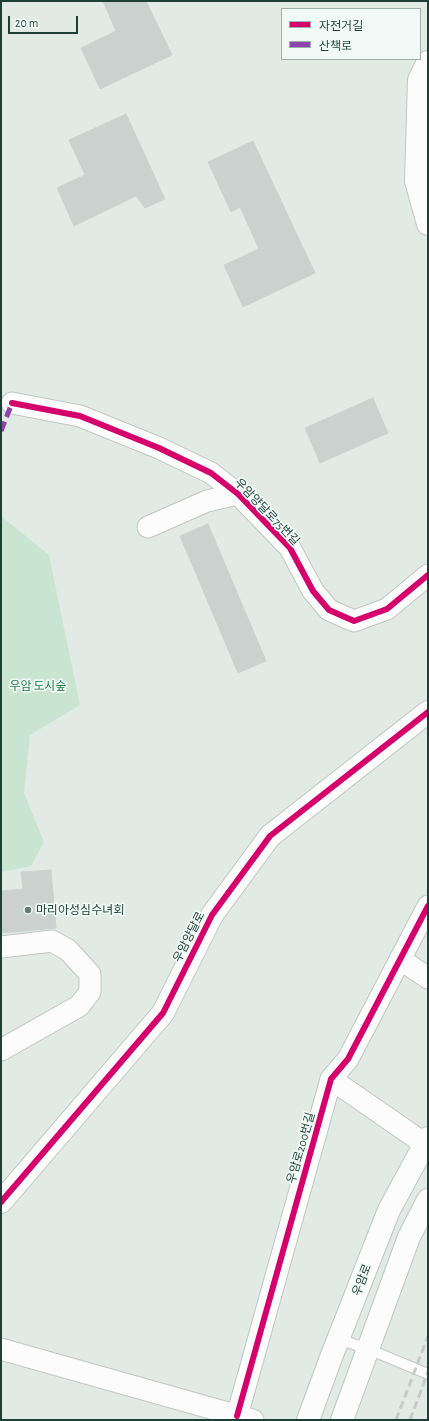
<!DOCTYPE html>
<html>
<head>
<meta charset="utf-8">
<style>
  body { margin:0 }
  #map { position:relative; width:429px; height:1421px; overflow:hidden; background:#e2eae6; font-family:"Alegreya Sans","Noto Sans KR",sans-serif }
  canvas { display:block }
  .frame { position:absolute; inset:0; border:2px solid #1e3f36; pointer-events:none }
  .legend { position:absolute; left:281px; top:8px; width:140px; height:52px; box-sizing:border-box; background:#f0f9f5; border:1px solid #9cafa9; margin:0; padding:5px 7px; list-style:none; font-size:12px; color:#1e3f36 }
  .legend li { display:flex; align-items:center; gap:8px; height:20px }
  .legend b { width:20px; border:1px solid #9cafa9 }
  .scale { position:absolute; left:8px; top:16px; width:70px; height:18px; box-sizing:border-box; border:2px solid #1e3f36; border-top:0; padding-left:5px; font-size:12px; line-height:14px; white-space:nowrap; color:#1e3f36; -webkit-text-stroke:3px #f0f9f5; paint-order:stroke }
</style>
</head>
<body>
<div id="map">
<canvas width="429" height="1421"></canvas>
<div class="frame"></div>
<ul class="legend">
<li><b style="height:5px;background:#d6006c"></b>자전거길</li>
<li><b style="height:5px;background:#8e44ad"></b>산책로</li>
</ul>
<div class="scale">20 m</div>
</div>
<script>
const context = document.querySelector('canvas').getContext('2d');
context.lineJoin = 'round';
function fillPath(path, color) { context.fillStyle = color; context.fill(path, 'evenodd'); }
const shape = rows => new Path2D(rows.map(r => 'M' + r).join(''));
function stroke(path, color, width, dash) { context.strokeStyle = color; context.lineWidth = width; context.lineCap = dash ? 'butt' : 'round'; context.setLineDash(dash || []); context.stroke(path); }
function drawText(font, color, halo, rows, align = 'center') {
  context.font = font + ' "Alegreya Sans","Noto Sans KR",sans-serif'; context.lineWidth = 3.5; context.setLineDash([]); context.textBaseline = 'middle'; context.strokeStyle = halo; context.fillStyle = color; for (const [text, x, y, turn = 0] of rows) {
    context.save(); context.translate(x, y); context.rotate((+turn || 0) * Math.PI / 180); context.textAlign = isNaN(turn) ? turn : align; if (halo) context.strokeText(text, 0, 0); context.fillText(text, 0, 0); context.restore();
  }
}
fillPath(shape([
  [1,516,49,555,80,705,30,735,24,793,44,842,31,866,1,872]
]), '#c9e5d2');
const building = shape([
  [103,1,146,1,172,55,100,89,81,48,116,31,103,1],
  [126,114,165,199,145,208,136,196,74,226,57,188,85,175,69,140,126,114],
  [253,141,315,273,243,307,224,265,259,249,240,207,231,212,208,162,253,141],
  [373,398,388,433,320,463,305,428,373,398],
  [208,524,266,661,238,673,180,536,208,524],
  [51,870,56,928,1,933,1,891,23,889,21,872,51,870]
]);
fillPath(building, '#cad1ce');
stroke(building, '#cbd3cf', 1);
const lane = shape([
  [338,1339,368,1349,428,1374]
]);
const street = shape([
  [12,403,80,416,159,448,211,473,238,494,290,548,313,591,329,610,354,621,387,609,428,575],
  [148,527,207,501,238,494],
  [1,947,52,941,68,950,90,974,90,992,79,1006,1,1050],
  [400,959,428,978],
  [331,1079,425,1144],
  [1,1349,253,1420],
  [237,1416,331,1079,348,1059,428,906]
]);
const secondary = shape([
  [428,62,419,80,416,181,428,224],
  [1,1202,163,1013,212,915,270,836,428,712],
  [308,1420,332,1355,389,1210,428,1138],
  [342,1420,409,1237,428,1200]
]);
stroke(lane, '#bfc7c3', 12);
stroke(street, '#bfc7c3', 23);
stroke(secondary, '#bec7c3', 24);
stroke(lane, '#fbfcfb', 10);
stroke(street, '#fbfcfb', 21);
stroke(secondary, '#fbfcfb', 22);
stroke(shape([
  [396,1420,428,1336],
  [410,1420,428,1372]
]), '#c6cbc9', 3, [8, 4]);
stroke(shape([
  [1,431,12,403]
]), '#8e44ad', 5, [10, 5]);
stroke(shape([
  [12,403,80,416,159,448,211,473,238,494,290,548,313,591,329,610,354,621,387,609,428,575],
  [1,1202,163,1013,212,915,270,836,428,712],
  [237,1416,331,1079,348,1059,428,906]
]), '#d6006c', 6);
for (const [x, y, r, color] of [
  [28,910,4,"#637b74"]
]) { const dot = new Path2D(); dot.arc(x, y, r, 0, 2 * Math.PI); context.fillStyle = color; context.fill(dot); stroke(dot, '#f0f9f5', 1.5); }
drawText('12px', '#1e3f36', '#f0f9f5', [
  ["우암양달로75번길",267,512,46],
  ["우암양달로",189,937,-63],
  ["우암로200번길",301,1148,-74],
  ["우암로",362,1280,-69]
]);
drawText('12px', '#247b46', '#f0f9f5', [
  ["우암 도시숲",38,686]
]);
drawText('12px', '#1e3f36', '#f0f9f5', [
  ["마리아성심수녀회",36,910]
], 'left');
</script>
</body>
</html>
